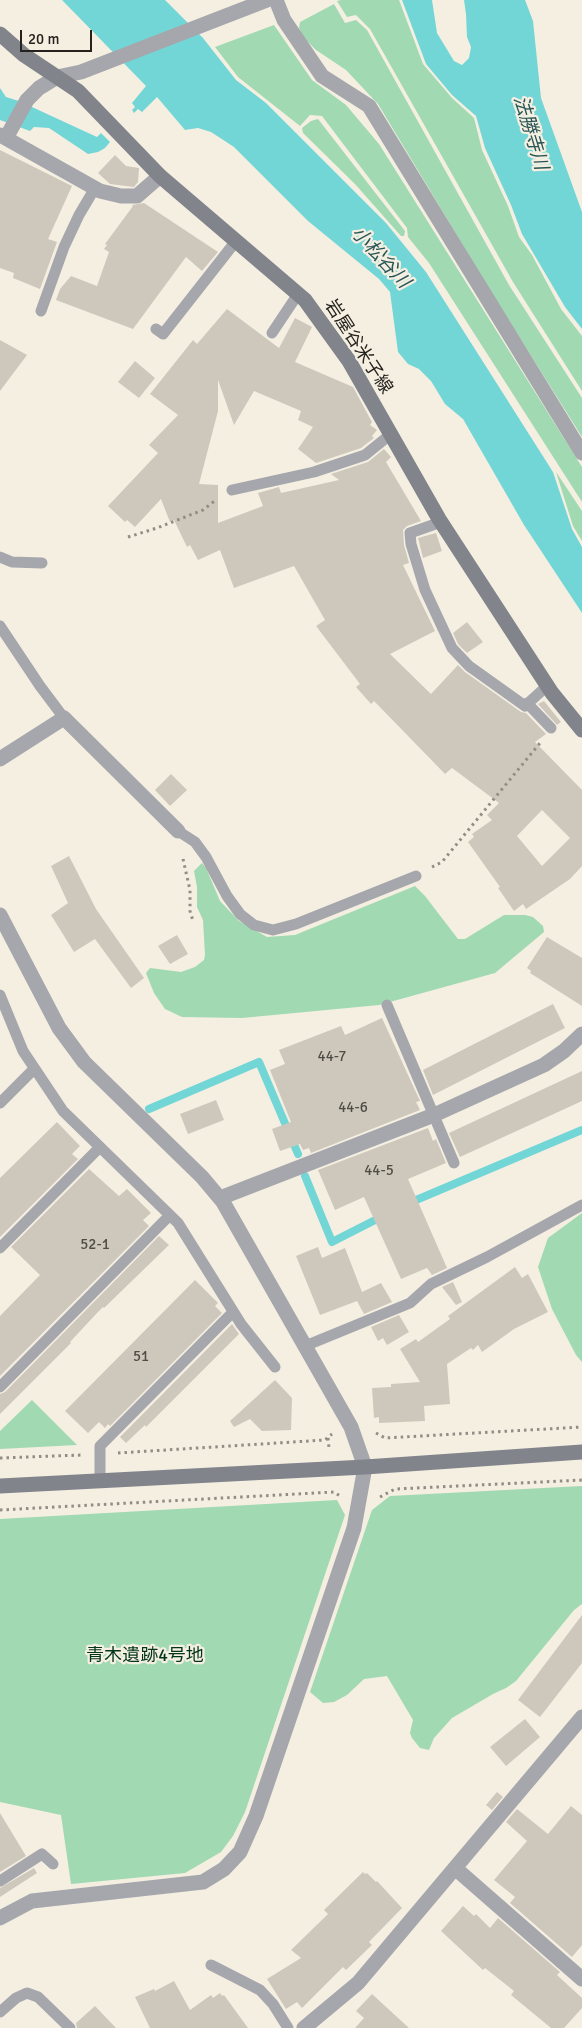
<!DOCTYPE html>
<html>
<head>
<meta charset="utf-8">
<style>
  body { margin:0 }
  #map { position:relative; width:582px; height:2028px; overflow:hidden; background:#f5efe2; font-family:Signika,sans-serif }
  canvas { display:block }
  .scale { position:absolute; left:20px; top:30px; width:72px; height:22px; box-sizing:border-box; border:2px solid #25221e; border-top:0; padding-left:6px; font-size:15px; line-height:18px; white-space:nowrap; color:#25221e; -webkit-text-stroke:4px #f5efe2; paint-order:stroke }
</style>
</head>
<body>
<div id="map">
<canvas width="582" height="2028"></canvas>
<div class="scale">20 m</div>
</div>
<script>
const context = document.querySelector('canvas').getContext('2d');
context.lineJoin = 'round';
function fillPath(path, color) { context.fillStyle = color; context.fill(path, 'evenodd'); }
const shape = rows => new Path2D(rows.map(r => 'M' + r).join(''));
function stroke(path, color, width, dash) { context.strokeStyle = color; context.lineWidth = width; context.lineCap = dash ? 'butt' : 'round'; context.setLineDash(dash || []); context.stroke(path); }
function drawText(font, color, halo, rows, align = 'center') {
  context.font = font + ' Signika,"Noto Sans JP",sans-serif'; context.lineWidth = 4.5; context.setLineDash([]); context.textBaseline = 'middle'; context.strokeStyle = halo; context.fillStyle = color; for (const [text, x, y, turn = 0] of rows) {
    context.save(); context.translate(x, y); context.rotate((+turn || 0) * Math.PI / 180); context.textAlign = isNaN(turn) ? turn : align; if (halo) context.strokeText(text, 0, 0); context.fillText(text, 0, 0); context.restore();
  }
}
fillPath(shape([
  [341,0,399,0,423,64,452,98,474,118,482,150,508,206,519,237,532,255,561,309,582,336,582,391,513,282,370,29,356,15,347,17,337,1],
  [334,4,345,23,356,20,367,30,509,285,582,398,582,437,493,295,378,104,346,70,316,50,303,37,299,28,300,22],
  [274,25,312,80,346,105,379,144,582,467,582,502,429,263,408,237,407,228,322,116,310,115,300,126,238,77,215,47],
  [318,119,405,231,404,236,401,236,355,184,303,133,302,128,311,121],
  [556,472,582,511,582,541,573,526],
  [202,863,206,868,220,901,239,921,267,937,295,935,415,886,425,896,458,939,465,939,504,915,525,915,533,917,543,926,544,932,495,973,379,1005,242,1018,182,1017,165,1009,154,993,146,973,150,968,181,972,195,967,204,960,205,955,203,920,197,907,197,887,194,871],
  [582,1213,582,1362,576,1355,552,1309,538,1267,548,1238],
  [32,1400,77,1445,0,1449,0,1431],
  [582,1486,582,1604,574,1610,516,1681,506,1688,493,1694,452,1718,434,1738,429,1750,420,1748,412,1738,410,1733,413,1720,387,1676,364,1679,347,1695,334,1702,323,1703,310,1692,372,1510,390,1496],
  [337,1500,345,1515,245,1812,233,1836,221,1852,185,1873,71,1884,61,1815,0,1802,0,1519]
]), '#a0d9b2');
fillPath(shape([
  [62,0,165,0,203,38,236,80,266,103,386,223,426,272,553,472,572,529,582,547,582,613,524,525,463,419,445,404,431,381,419,369,408,364,398,352,390,292,379,279,308,221,234,147,211,132,198,128,185,130,157,97,142,112,138,109,134,113,132,110,135,107,132,103,146,86],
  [402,0,432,0,437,33,454,61,462,65,469,58,471,47,467,37,466,14,464,0,525,0,533,21,541,98,582,212,582,329,565,307,522,234,511,205,485,148,476,116,452,95,426,64],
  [0,88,6,97,19,101,97,137,101,133,110,142,105,148,98,152,88,154,49,128,34,127,30,131,0,120]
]), '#73d6d6');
stroke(shape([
  [149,1109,259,1062,298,1154],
  [305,1176,332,1242,383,1216],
  [409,1203,582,1130]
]), '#73d6d6', 8);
fillPath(shape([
  [0,150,72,186,48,239,57,242,40,289,13,278,14,273,0,268],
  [115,155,126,166,139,168,138,182,134,187,110,184,98,173],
  [144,203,218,252,202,271,186,257,133,329,56,300,60,289,71,276,97,286,109,252,104,249,107,245,105,244,133,206,132,205],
  [227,309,279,348,295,318,312,327,295,362,353,387,372,422,370,425,377,430,372,436,374,438,361,448,316,463,298,449,313,427,298,420,301,411,254,391,234,425,218,380,218,411,199,484,218,485,218,523,263,506,258,493,279,487,281,493,339,480,331,474,368,462,384,449,391,457,386,462,421,521,407,526,403,530,404,545,409,563,403,565,435,631,390,654,431,694,458,665,465,672,521,712,526,713,546,734,535,742,582,790,582,866,570,879,526,909,523,904,514,911,498,888,500,887,468,842,474,837,472,834,492,820,487,815,499,803,452,768,445,774,374,701,371,704,356,687,360,684,316,626,325,620,294,566,234,588,220,550,198,560,190,545,187,547,174,520,170,522,161,499,135,527,127,520,125,522,108,506,158,453,149,445,178,415,150,394,193,340,197,344],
  [542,810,570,838,542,866,517,836],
  [0,340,27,355,0,391],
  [135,361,155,378,139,398,118,382],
  [436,533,442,551,423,558,418,538],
  [467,622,483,642,467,653,458,644,453,633],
  [544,701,561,722,557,725,538,704],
  [171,774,187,790,170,806,155,790],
  [69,856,96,909,144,978,131,988,95,939,74,952,51,915,68,903,51,866],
  [177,935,188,954,170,964,158,946],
  [547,937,582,958,582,1006,530,973,531,971,527,968],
  [553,1004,565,1028,433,1095,423,1070],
  [382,1018,420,1101,416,1102,420,1110,311,1153,309,1148,303,1150,300,1144,280,1151,272,1129,291,1122,270,1070,285,1064,279,1050,341,1026,345,1035],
  [582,1071,582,1101,460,1157,449,1133],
  [216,1100,224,1120,188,1134,180,1114],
  [57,1122,80,1146,72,1154,78,1159,0,1237,0,1178],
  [428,1128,433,1141,436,1139,446,1163,408,1179,447,1268,432,1275,427,1268,401,1279,364,1197,335,1210,318,1170],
  [89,1169,119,1196,127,1189,151,1213,143,1220,149,1226,0,1376,0,1316,40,1275,11,1247],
  [159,1236,169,1245,104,1308,103,1307,97,1313,70,1342,71,1343,0,1414,0,1394,5,1392],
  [318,1247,322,1258,345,1248,362,1292,381,1283,392,1302,364,1314,357,1301,320,1315,296,1256],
  [515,1267,522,1278,528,1274,548,1312,514,1329,482,1352,478,1345,473,1350,471,1348,447,1364,450,1404,424,1406,425,1421,379,1423,379,1417,374,1418,372,1388,391,1387,391,1384,420,1382,400,1349,416,1339,418,1342,450,1319,448,1316],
  [195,1280,218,1303,215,1306,222,1313,110,1426,108,1424,105,1428,99,1422,88,1433,65,1411],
  [453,1282,462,1302,456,1305,442,1287],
  [399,1315,409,1332,387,1345,383,1338,378,1341,371,1327],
  [232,1324,239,1334,146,1427,145,1425,126,1443,120,1437],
  [275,1380,292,1398,291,1430,262,1431,250,1419,234,1427,230,1421],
  [582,1615,582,1663,540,1717,518,1700],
  [525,1719,540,1737,506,1766,490,1747],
  [497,1792,503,1797,492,1810,486,1805],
  [571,1806,582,1815,582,1945,572,1957,510,1903,515,1897,494,1880,527,1841,506,1822,517,1809,548,1834],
  [0,1813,26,1856,0,1872],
  [34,1868,37,1873,0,1897,0,1888],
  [363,1872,365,1874,367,1873,376,1882,377,1881,402,1908,369,1942,372,1945,346,1970,343,1967,302,2008,297,2002,286,2009,267,1979,301,1958,291,1950,328,1914,324,1910],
  [463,1906,474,1916,476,1914,490,1928,498,1918,560,1972,557,1975,582,1998,582,2008,564,2028,551,2028,511,1995,514,1991,485,1968,483,1970,441,1931],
  [174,1981,190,2010,211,1995,213,1998,220,1993,222,1996,224,1995,248,2028,150,2028,135,1997,154,1989,155,1991],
  [372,1994,409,2028,355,2028,364,2018,356,2011],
  [95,2006,116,2028,77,2028,76,2023]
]), '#cec8bc');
stroke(shape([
  [128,537,157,528,203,510,217,499],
  [183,859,190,890,190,911,193,921],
  [432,867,442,862,540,743],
  [376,1433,385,1438,582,1427],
  [328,1438,329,1448],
  [118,1453,325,1440,332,1434],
  [0,1458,82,1455],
  [380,1497,395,1489,582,1480],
  [0,1510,334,1492,340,1496]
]), '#918d84', 3, [2.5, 4]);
stroke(shape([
  [41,311,64,247,79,215,95,188],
  [156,329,163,334,236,241],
  [272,333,298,294],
  [232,490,314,472,365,455,391,434],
  [441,522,410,533,411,544,425,590,452,648,469,666,525,706,547,686],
  [0,557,12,562,42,563],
  [0,626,40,686,64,718],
  [527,703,551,728],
  [178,831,195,842,206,857,227,896,240,914,254,925,273,930,296,924,416,876],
  [0,995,23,1051,63,1111,178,1223,241,1324,275,1367],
  [387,1005,454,1163],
  [0,1103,34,1069],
  [0,1248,100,1147],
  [305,1346,410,1303,431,1284,487,1257,582,1205],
  [0,1387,170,1215],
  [100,1481,100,1446,233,1312],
  [0,1881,42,1854,53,1864],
  [211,1965,260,1990,273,2004,288,2028],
  [0,2012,16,1998,27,1993,38,1997,70,2028]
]), '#a6a7ac', 11);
stroke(shape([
  [276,0,284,20,322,76,369,106,582,453],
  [0,135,100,191,121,196,137,196,160,176],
  [6,138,27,100,39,88,57,77,81,72,267,0],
  [0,759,64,718,178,831],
  [0,915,59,1028,84,1062,202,1177,223,1202,351,1427,365,1467,354,1528,256,1816,240,1852,224,1869,203,1882,32,1901,0,1918],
  [220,1198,434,1115,544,1065,564,1051,582,1034],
  [455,1868,582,1979],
  [304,2028,358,1983,582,1717]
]), '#a6a7ac', 15);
stroke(shape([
  [0,34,24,55,78,91,160,176,305,300,349,361,439,519,552,693,582,730],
  [0,1486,365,1467,582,1452]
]), '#82848c', 15);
drawText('15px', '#4f4c46', null, [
  ["44-7",332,1057],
  ["44-6",353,1108],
  ["44-5",379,1171],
  ["52-1",95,1245],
  ["51",141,1357]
]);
drawText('18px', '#25221e', '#f5efe2', [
  ["岩屋谷米子線",358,347,57]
]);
drawText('18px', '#003519', '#f5efe2', [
  ["青木遺跡4号地",145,1656]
]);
drawText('italic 19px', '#295656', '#f5efe2', [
  ["法勝寺川",530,133,73],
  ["小松谷川",380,258,47]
]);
</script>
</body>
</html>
